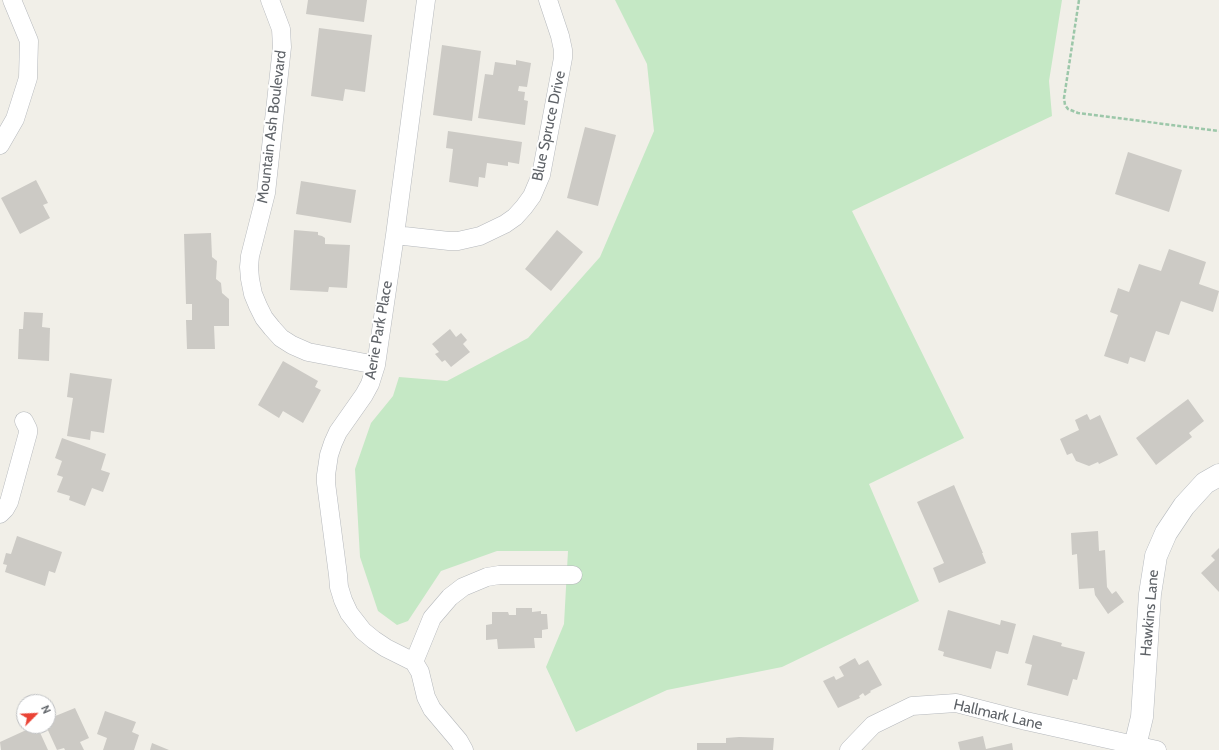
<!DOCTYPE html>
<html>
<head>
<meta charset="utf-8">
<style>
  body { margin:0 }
  #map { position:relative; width:1219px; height:750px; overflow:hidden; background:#f1efe8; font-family:Cabin,sans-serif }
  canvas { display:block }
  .north { position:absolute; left:16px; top:694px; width:40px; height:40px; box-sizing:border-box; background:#fff; border:1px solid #bfc1c3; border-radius:50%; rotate:66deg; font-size:11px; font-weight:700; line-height:16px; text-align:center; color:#5f6368 }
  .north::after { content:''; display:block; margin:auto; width:14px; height:18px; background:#ea4335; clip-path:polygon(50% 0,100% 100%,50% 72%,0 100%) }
</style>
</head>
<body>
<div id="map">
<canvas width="1219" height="750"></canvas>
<div class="north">N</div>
</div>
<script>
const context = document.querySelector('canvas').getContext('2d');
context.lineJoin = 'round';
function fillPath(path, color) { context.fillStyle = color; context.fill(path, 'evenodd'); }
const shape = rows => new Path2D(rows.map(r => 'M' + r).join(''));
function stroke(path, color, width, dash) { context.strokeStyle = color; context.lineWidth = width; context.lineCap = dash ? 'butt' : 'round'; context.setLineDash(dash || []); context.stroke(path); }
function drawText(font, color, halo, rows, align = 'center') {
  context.font = font + ' Cabin,sans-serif'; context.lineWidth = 4; context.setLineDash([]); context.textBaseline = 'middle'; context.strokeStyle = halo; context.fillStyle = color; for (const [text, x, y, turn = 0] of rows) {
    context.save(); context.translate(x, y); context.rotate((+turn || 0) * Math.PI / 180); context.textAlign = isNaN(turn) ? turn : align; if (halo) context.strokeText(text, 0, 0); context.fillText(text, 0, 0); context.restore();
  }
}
fillPath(shape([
  [615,0,1062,0,1049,81,1052,116,852,211,964,438,869,484,919,601,782,667,667,690,576,732,546,667,564,624,568,551,497,551,441,571,408,621,397,625,378,611,360,557,355,469,371,423,393,396,399,377,447,381,528,338,600,257,654,131,647,64]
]), '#c5e8c5');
fillPath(shape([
  [308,0,367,0,364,22,306,14],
  [319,28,372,35,365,92,345,89,343,101,311,96],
  [442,45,481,51,472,121,433,115],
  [516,60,531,63,527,87,519,86,518,91,525,92,524,100,528,101,525,125,478,118,485,74,493,75,495,62,516,65],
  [585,127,616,135,598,206,567,198],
  [448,131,522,142,519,164,508,162,508,166,487,163,485,178,479,177,478,187,449,182,453,149,446,148],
  [1128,152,1182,170,1169,212,1115,194],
  [36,180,48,203,43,205,50,218,20,234,1,198],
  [301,181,356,190,351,223,296,214],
  [294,230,318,232,318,235,322,236,325,238,325,244,350,245,347,288,329,287,328,292,290,290],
  [557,230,583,252,551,291,525,269],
  [211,233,212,257,217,261,216,279,221,283,222,293,229,299,229,326,214,326,215,349,187,349,186,320,192,320,192,304,186,304,184,234],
  [1169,249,1206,262,1199,284,1219,291,1213,312,1181,301,1169,335,1156,331,1145,362,1130,357,1128,364,1104,356,1118,315,1110,312,1118,288,1129,292,1139,264,1161,271],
  [24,312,43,313,42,327,50,328,49,361,18,359,19,329,23,329],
  [450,329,456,337,461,333,467,340,463,344,470,352,451,367,445,360,442,362,435,354,439,352,432,344],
  [283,361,318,381,315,387,321,390,303,423,283,411,279,418,258,405],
  [70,373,112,379,104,433,91,431,90,440,67,436,73,398,67,397],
  [1188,399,1204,421,1189,433,1192,437,1156,465,1136,438],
  [1087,414,1090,420,1100,415,1118,455,1099,464,1098,462,1089,466,1076,461,1072,453,1067,455,1060,439,1079,430,1075,420],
  [62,438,106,454,101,470,110,473,103,492,92,488,85,506,69,500,70,496,57,492,63,477,57,475,62,461,55,458],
  [954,485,983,553,982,553,986,563,939,583,933,568,944,563,917,502],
  [1098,531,1099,551,1105,550,1107,587,1112,594,1116,591,1124,602,1108,614,1095,595,1094,588,1079,589,1077,554,1072,555,1071,533],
  [17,536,62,552,55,573,49,571,45,586,5,572,7,565,3,564,6,553,11,554],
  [1219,548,1219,592,1201,573,1215,560,1211,556],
  [516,608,532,608,532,612,541,611,541,614,547,614,548,629,542,630,542,638,534,638,535,648,498,649,497,639,486,640,486,625,492,624,492,612,508,612,509,615,516,615],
  [948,610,1000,625,1001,620,1016,624,1008,654,996,651,991,669,943,656,944,652,938,650],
  [1033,635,1062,643,1061,646,1085,652,1077,680,1073,679,1068,696,1027,685,1032,665,1025,663],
  [855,658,859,665,868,660,882,685,870,691,871,692,865,696,863,693,859,696,860,698,838,708,823,681,834,676,836,680,844,676,839,667],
  [75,708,89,738,80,742,84,750,65,750,64,748,57,750,46,726,48,726,48,719],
  [105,711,136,722,132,732,139,735,134,750,103,750,107,738,97,734],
  [35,726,37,726,48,750,1,750,0,742],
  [983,736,986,749,1012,743,1013,750,960,750,958,742],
  [739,737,774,738,773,750,697,750,697,743,726,743,726,738],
  [152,743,169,750,150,750]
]), '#cccac5');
const street = shape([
  [270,0,281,29,282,47,266,193,250,256,249,267,250,279,253,294,258,306,264,318,272,328,281,338,292,345,308,352,376,365],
  [0,145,15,119,28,78,29,41,12,0],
  [395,235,449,241,458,241,480,236,505,224,515,217,524,207,532,196,541,175,563,58,563,50,560,36,548,0],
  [0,514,5,509,9,502,28,433,28,429,24,421],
  [414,662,386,648,374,640,363,631,349,613,343,600,339,587,338,575,326,483,326,475,329,455,333,443,338,432,364,395,370,384,376,365,395,235,426,0],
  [464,750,459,741,432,709,426,697,420,672,414,662,432,618,450,597,463,587,487,577,499,575,573,575],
  [849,750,873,725,912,706,956,703,1026,721,1157,750]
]);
const secondary = shape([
  [1134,750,1142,717,1150,594,1156,556,1166,533,1184,506,1205,483,1219,475]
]);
stroke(street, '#b5b8bc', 19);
stroke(secondary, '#b6babf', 23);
stroke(shape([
  [1079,0,1064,98,1065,105,1068,109,1078,113,1219,131]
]), '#9cc7a9', 2.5, [4, 2]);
stroke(street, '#fff', 18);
stroke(secondary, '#fff', 22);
drawText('15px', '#5f6368', '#fff', [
  ["Blue Spruce Drive",549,126,-78],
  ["Mountain Ash Boulevard",272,127,-83],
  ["Aerie Park Place",379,330,-80],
  ["Hawkins Lane",1150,613,-85],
  ["Hallmark Lane",998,715,13]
]);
</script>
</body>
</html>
